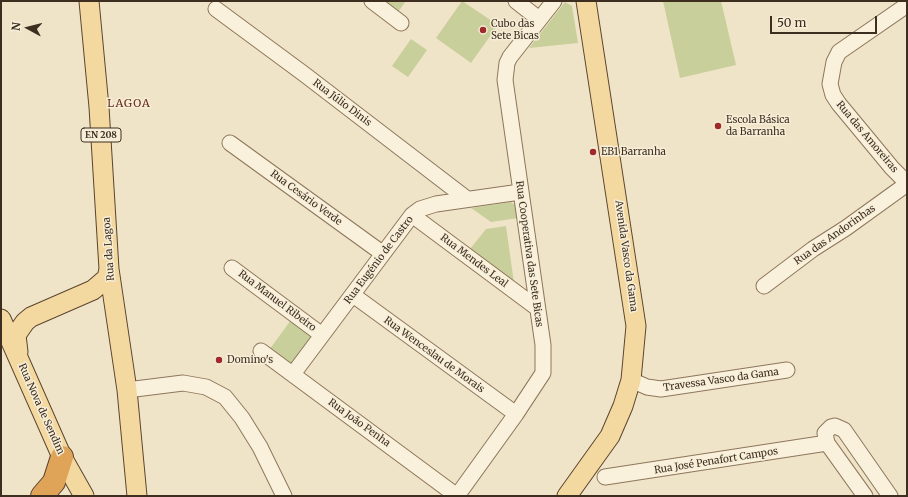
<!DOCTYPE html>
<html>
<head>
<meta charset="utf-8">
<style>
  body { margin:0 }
  #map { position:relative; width:908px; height:497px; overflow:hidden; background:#f0e4c8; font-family:Merriweather,serif }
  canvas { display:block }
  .frame { position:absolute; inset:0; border:2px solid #3d2e20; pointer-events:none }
  .north { position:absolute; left:8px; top:8px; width:40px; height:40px; -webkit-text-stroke:3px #f7eed8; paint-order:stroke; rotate:277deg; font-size:11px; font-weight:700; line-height:16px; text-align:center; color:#3d2e20 }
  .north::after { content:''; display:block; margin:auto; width:14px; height:18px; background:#3d2e20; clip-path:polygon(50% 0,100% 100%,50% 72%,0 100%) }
  .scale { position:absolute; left:770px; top:16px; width:107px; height:18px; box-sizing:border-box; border:2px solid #3d2e20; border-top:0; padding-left:5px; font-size:12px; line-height:14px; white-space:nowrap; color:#3d2e20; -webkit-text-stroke:3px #f7eed8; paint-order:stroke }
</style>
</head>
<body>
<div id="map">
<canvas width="908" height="497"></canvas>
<div class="frame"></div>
<div class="north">N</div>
<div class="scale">50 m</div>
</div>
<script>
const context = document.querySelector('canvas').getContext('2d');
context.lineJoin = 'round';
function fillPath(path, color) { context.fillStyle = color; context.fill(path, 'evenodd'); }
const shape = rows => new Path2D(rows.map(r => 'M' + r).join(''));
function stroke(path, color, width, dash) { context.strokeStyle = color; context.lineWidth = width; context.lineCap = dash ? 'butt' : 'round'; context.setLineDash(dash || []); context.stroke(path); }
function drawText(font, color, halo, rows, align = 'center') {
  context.font = font + ' Merriweather,serif'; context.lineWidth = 3; context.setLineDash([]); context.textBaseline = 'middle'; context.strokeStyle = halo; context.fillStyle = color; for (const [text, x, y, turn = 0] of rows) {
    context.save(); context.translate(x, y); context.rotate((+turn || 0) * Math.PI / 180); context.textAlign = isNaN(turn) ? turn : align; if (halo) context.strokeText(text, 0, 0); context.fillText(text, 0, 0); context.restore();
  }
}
fillPath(shape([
  [383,1,406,1,398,12],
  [462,1,498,25,471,63,436,38],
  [663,1,721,1,736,65,680,78],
  [565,2,572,6,578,43,529,48],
  [411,39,427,50,408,77,392,66],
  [511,202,516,206,518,218,491,222,471,208],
  [506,226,514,283,470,249,486,229],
  [291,320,314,336,292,366,269,350]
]), '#c9cf9b');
const minor = shape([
  [372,1,401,23],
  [516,1,539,19],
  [907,5,839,52,834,62,830,84,833,95,839,104,892,168,907,183],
  [216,9,304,74,467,199],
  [230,143,382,253],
  [412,215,537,308],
  [232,268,322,335],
  [764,286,813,249,846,228,907,184],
  [353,295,516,414],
  [261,351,457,496],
  [293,374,412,215,420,209,436,204,520,192],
  [631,380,647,387,661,389,787,370],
  [127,390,183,383,206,387,225,397,242,418,260,447,284,496],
  [605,477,827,443],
  [457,496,516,414,543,373,543,345,505,80,507,63,510,57,554,1],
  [865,496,827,443,825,433,831,427,835,426,844,430,890,496]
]);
const major = shape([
  [89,1,99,107,109,269,127,390,137,496],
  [1,319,62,457,84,496],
  [18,352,16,335,25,322,31,317,93,290,107,278,109,269],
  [567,496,610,436,623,406,631,380,636,326,586,1]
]);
const highway = shape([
  [42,496,54,482,62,457]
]);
stroke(minor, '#8d765c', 17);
stroke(major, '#5b4430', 21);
stroke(highway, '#5b4430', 24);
stroke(minor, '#faf1dc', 15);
stroke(major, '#f3d9a0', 19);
stroke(highway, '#e0a458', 22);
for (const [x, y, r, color] of [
  [483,30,4,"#9e2a2b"],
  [718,126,4,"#9e2a2b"],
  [593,152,4,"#9e2a2b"],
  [219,360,4,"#9e2a2b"]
]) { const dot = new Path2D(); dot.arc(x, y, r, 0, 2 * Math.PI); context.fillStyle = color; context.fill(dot); stroke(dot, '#f7eed8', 1.5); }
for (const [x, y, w] of [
  [101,135,40]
]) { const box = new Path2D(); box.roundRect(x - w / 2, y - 7, w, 14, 3); context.fillStyle = '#f7eed8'; context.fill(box); stroke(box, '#3d2e20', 1); }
drawText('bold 9px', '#3d2e20', null, [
  ["EN 208",101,135]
]);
drawText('10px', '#3d2e20', '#f7eed8', [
  ["Cubo das",491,24],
  ["Sete Bicas",491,36],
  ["Escola Básica",726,120],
  ["da Barranha",726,132],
  ["EB1 Barranha",601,152],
  ["Domino's",227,360]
], 'left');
drawText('10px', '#3d2e20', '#f7eed8', [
  ["Rua Júlio Dinis",342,103,37],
  ["Rua das Amoreiras",867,137,50],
  ["Rua Cesário Verde",306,198,36],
  ["Rua das Andorinhas",835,235,-35],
  ["Rua da Lagoa",109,249,-94],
  ["Rua Cooperativa das Sete Bicas",529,254,82],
  ["Avenida Vasco da Gama",626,256,82],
  ["Rua Eugénio de Castro",379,260,-53],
  ["Rua Mendes Leal",474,261,37],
  ["Rua Manuel Ribeiro",277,301,37],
  ["Rua Wenceslau de Morais",434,355,36],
  ["Travessa Vasco da Gama",721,380,-8],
  ["Rua Nova de Sendim",41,409,66],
  ["Rua João Penha",359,423,36],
  ["Rua José Penafort Campos",716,461,-9]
]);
context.letterSpacing = '1px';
drawText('11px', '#6b2e1e', '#f7eed8', [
  ["LAGOA",129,104]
]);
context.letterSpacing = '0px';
</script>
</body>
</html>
